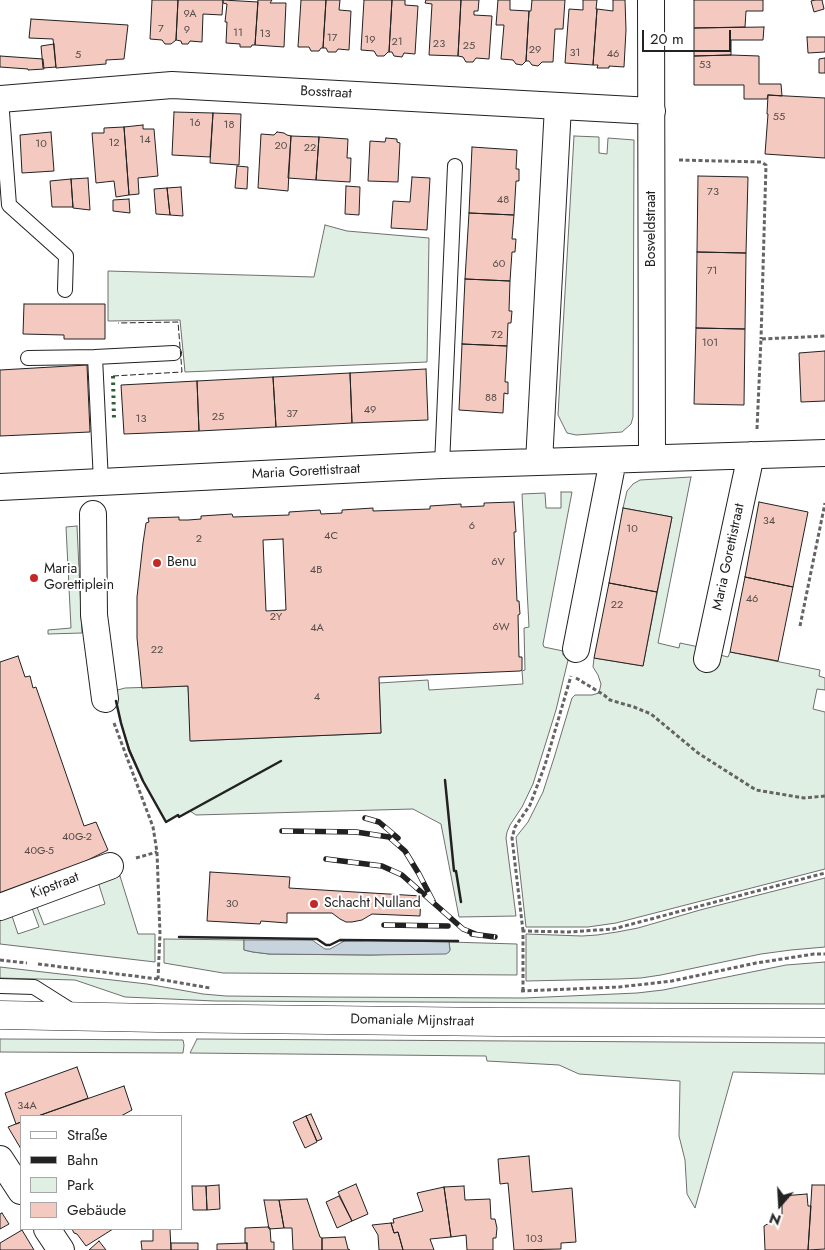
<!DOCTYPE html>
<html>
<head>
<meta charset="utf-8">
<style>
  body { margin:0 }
  #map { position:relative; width:825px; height:1250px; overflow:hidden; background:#fff; font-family:Jost,sans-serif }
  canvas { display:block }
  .legend { position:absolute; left:20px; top:1115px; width:162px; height:115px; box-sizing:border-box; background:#fff; border:1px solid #a7a7a7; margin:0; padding:6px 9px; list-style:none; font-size:15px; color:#222 }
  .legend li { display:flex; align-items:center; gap:10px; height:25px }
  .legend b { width:25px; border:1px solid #a7a7a7 }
  .north { position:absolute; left:755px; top:1180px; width:50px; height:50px; -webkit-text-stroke:4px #fff; paint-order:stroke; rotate:199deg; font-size:14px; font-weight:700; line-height:20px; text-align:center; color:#222 }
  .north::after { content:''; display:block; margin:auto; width:18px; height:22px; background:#222; clip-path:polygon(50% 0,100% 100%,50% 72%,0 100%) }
  .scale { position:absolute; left:642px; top:30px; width:89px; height:22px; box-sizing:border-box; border:2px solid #222; border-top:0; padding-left:6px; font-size:15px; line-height:18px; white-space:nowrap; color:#222; -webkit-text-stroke:4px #fff; paint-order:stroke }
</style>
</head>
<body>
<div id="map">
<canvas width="825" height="1250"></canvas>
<ul class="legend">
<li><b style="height:6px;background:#fff"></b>Straße</li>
<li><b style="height:6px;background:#222"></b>Bahn</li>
<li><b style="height:14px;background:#e0efe3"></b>Park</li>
<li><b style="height:14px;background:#f3c9c0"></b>Gebäude</li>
</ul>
<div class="north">N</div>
<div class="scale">20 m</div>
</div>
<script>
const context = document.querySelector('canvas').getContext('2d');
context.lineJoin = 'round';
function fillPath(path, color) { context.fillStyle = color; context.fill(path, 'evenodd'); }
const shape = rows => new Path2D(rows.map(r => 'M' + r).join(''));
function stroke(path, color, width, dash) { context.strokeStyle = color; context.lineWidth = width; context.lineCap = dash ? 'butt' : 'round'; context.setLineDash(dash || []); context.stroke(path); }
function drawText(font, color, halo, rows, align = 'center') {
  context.font = font + ' Jost,sans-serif'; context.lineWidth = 4; context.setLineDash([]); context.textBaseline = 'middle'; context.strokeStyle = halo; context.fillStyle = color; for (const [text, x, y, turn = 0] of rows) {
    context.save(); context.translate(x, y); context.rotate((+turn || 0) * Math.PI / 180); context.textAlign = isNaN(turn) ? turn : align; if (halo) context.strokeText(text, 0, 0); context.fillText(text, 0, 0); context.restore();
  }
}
const green = shape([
  [574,136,599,137,599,153,607,154,608,138,634,140,633,417,631,424,622,432,576,435,567,433,558,415,574,136],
  [325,225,347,231,429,238,427,362,185,372,180,320,108,321,108,271,314,277,325,225],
  [691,477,658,643,679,648,680,643,699,647,720,655,728,657,730,652,820,670,819,676,825,678,825,690,817,689,813,709,825,712,825,869,616,923,588,927,526,927,516,837,528,822,543,792,554,758,572,698,575,695,592,695,599,693,601,684,598,675,593,667,594,658,643,666,672,517,623,508,627,491,633,484,640,480,691,477],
  [561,492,572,492,543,644,544,647,563,651,563,655,569,656,556,710,533,784,522,807,510,825,507,832,506,838,516,916,459,917,441,824,413,809,196,815,190,811,179,817,178,815,166,822,143,781,130,750,121,723,114,691,125,688,188,686,191,741,381,733,379,683,428,680,429,690,523,684,522,671,525,670,524,628,529,627,522,494,545,493,546,508,561,508,561,492],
  [77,526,82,633,48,634,48,630,71,628,66,527,77,526],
  [120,876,138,934,155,934,155,962,0,944,0,917,12,916,18,934,39,927,32,908,37,907,44,925,105,904,99,885,100,883,120,876],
  [825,878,825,947,791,950,761,954,661,975,641,978,619,979,526,981,526,934,582,936,597,935,617,932,638,928,700,910,825,878],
  [164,939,244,940,244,950,253,952,269,954,371,955,403,954,450,950,449,942,517,944,517,975,223,973,164,963,164,939],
  [825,962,825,1004,215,1001,125,997,75,980,0,978,0,967,147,984,203,994,226,996,324,997,524,998,637,993,663,990,786,965,825,962],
  [0,1039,183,1040,184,1045,183,1053,0,1052,0,1039],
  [197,1039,825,1043,825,1074,733,1072,695,1208,687,1194,685,1160,679,1136,680,1081,579,1074,559,1065,487,1061,486,1056,190,1053,197,1039]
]);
fillPath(green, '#e0efe3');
stroke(green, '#6f6f6f', 1);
const water = shape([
  [244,940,312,940,325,949,330,949,346,940,449,942,450,950,449,952,446,954,371,955,269,954,253,952,244,950,244,940]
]);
fillPath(water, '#c7d3dd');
stroke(water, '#6f6f6f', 1);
const building = shape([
  [152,0,178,0,176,40,171,44,165,44,162,40,150,39,152,0],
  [178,0,223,0,222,15,203,14,202,42,190,41,188,44,182,44,181,41,176,40,178,0],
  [223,0,258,2,255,45,252,45,251,47,240,47,240,44,226,43,227,22,225,22,227,4,223,3,223,0],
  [258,0,272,0,270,3,286,3,284,47,255,45,258,0],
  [301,0,326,0,323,48,321,48,319,51,311,51,309,47,298,47,301,0],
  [326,0,340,0,339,10,351,11,349,50,338,49,336,52,328,52,326,48,323,48,326,0],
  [364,0,392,0,389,52,388,52,384,56,377,56,374,51,361,50,364,0],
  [392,0,405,0,405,5,418,6,415,54,404,53,402,57,394,56,392,52,389,52,392,0],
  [426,0,461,0,458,56,429,55,432,4,425,3,426,0],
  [461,0,479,0,478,11,474,11,474,15,492,16,489,59,476,58,473,62,466,62,463,57,458,56,461,0],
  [498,0,510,0,510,10,529,11,526,61,522,65,516,64,513,60,501,59,504,25,496,25,498,0],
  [532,0,565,0,563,29,555,29,553,62,542,62,538,66,532,65,529,61,526,61,529,11,531,11,532,0],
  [583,0,597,0,596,9,597,9,593,65,565,63,569,9,583,10,583,0],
  [613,0,625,0,626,30,624,67,609,66,609,68,597,68,598,65,593,65,597,9,613,11,613,0],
  [694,0,763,0,763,11,746,11,745,27,694,28,694,0],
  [815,0,822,0,824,9,814,12,811,1,815,0],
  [31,19,128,25,124,59,106,60,106,64,56,68,53,39,29,38,31,19],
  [764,27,763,40,731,40,731,55,694,56,694,28,764,27],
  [807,37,825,37,825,52,808,53,807,37],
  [54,44,56,67,43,68,41,46,54,44],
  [731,55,759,56,759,84,781,84,782,96,768,95,767,99,744,99,744,85,694,85,694,56,731,55],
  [0,56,43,59,44,69,28,70,28,69,0,67,0,56],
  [825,58,825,73,819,73,819,59,825,58],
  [768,95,825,98,825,158,765,154,768,114,767,114,768,95],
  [174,112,213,113,210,157,172,155,174,112],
  [213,113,241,114,239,165,210,163,213,113],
  [143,125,143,129,154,129,158,176,138,178,139,194,129,195,124,127,143,125],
  [124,127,129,195,116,197,114,181,96,183,92,133,104,133,104,128,124,127],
  [51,132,54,171,22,173,20,135,51,132],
  [277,132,284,133,287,135,291,136,288,191,258,188,261,134,274,135,277,132],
  [291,136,319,137,316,180,288,178,291,136],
  [319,137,348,139,347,158,351,158,350,182,316,180,319,137],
  [386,138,397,139,397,142,400,143,398,182,368,181,370,141,385,142,386,138],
  [472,147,517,150,516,169,519,169,519,181,516,181,514,215,469,213,472,147],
  [237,166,248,167,247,189,235,188,237,166],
  [698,176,748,177,746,253,697,252,698,176],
  [412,177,430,178,427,230,391,228,393,201,410,202,412,177],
  [88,178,90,210,73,208,71,179,88,178],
  [71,179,73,207,52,207,50,181,71,179],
  [346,186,360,187,359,215,345,214,346,186],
  [181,187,183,216,170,215,167,188,181,187],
  [167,188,170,215,156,214,154,189,167,188],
  [129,199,130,213,113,211,113,200,129,199],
  [469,213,514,215,512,239,516,239,515,252,512,252,510,281,465,279,469,213],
  [697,252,746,253,745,329,696,328,697,252],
  [465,279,510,281,509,311,512,311,511,323,508,323,507,346,462,344,465,279],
  [24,304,105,304,105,339,64,339,64,335,23,334,24,304],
  [696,328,745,329,744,405,694,404,696,328],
  [462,344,507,346,505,382,508,382,508,394,504,393,503,413,459,410,462,344],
  [825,351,825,401,801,402,799,353,825,351],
  [87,365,90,432,0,436,0,370,87,365],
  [426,369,428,420,352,423,350,373,426,369],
  [350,373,352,423,276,427,273,377,350,373],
  [273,377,276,427,199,431,197,381,273,377],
  [197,381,199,431,124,434,121,385,197,381],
  [514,502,516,532,514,532,517,601,519,601,520,614,518,615,519,657,522,657,522,670,520,671,379,677,381,733,240,739,190,741,188,686,142,688,137,638,137,597,143,543,146,523,149,522,148,518,179,517,179,520,188,520,201,519,201,516,232,514,233,517,289,515,289,512,320,510,321,514,342,513,342,510,373,508,373,511,430,509,430,506,461,504,461,507,484,506,484,503,514,502],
  [283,539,286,610,266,611,263,540,283,539],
  [759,502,808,512,793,587,745,577,759,502],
  [623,508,672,517,657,592,609,583,623,508],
  [745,577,793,587,778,661,730,652,745,577],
  [609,583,657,592,643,666,594,658,609,583],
  [18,656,25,677,30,676,33,688,36,687,84,826,96,822,108,850,80,864,0,894,0,662,18,656],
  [210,872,290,877,289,888,421,896,420,916,372,914,362,920,352,922,346,922,340,919,332,913,287,913,287,923,261,921,260,924,207,921,210,872],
  [77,1067,88,1098,38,1116,21,1116,21,1122,16,1124,5,1093,77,1067],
  [124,1086,132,1110,121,1116,38,1116,124,1086],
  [311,1114,322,1139,317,1141,306,1116,311,1114],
  [306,1116,317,1142,305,1148,293,1122,306,1116],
  [21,1122,21,1149,8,1127,21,1122],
  [529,1156,532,1192,572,1188,576,1242,561,1243,561,1249,514,1250,508,1183,500,1184,498,1159,529,1156],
  [356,1184,368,1214,352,1221,338,1192,356,1184],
  [219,1185,220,1209,207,1210,206,1186,219,1185],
  [812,1185,825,1185,825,1249,808,1250,812,1185],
  [192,1186,206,1186,207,1210,193,1210,192,1186],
  [464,1186,465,1200,490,1199,491,1219,495,1219,497,1228,496,1238,493,1238,493,1250,467,1250,466,1235,451,1237,444,1187,464,1186],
  [444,1187,451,1237,430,1239,434,1250,403,1250,398,1232,394,1233,391,1223,394,1223,393,1219,423,1211,417,1193,444,1187],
  [807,1194,808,1206,811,1206,808,1250,765,1250,764,1226,776,1219,777,1217,782,1215,782,1196,807,1194],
  [339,1196,352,1221,337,1228,326,1202,339,1196],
  [307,1199,320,1237,322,1238,322,1250,293,1250,292,1228,284,1228,279,1200,307,1199],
  [264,1200,279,1200,284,1228,269,1229,264,1200],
  [2,1213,9,1224,0,1229,0,1214,2,1213],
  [391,1223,394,1233,398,1232,403,1250,379,1250,378,1235,372,1225,391,1223],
  [268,1227,270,1228,271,1242,274,1242,274,1250,247,1250,247,1243,245,1243,245,1228,268,1227],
  [72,1229,113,1229,86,1246,77,1234,74,1233,72,1229],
  [153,1229,170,1229,171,1250,142,1250,141,1241,153,1241,153,1229],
  [22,1230,34,1250,0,1250,0,1243,22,1230],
  [345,1237,348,1249,350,1250,322,1250,322,1238,345,1237],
  [99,1241,106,1250,89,1250,99,1241],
  [171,1243,198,1243,198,1250,171,1250,171,1243],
  [247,1243,247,1250,217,1250,217,1244,247,1243]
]);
fillPath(building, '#f3c9c0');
stroke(building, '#222', 1);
const lane = shape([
  [1,99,9,205,66,256,65,290],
  [28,358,95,357],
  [442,465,455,166],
  [101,482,95,357,174,353],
  [0,986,34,987,72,1011]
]);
const street = shape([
  [651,0,652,458],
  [0,99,172,85,652,111],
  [539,462,558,106],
  [0,487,442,465,825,453],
  [93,514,94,615,105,699],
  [576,649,613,460],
  [707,659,751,455],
  [0,907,110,866],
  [0,1159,21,1191],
  [47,1229,61,1250]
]);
const secondary = shape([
  [0,1015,157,1018,498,1022,825,1023]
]);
stroke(lane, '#222', 16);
stroke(street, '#222', 28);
stroke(secondary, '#222', 29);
stroke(shape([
  [679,160,761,162,766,165,761,339],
  [757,429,761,339,825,336],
  [800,626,825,503],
  [576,678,604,695,610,700,634,707,651,714,698,753,756,790,804,798,825,796],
  [114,723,153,827,157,852,160,934,158,979],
  [136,858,157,852],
  [523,931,512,838,515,827,530,805,545,765,571,676],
  [0,960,27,963],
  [38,964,158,979,210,988],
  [521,991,619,987,672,981,756,963,814,954,825,954],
  [523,991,523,931,569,932,613,929,825,873]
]), '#646464', 3, [4, 2.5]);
stroke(lane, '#fff', 14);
stroke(street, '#fff', 26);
stroke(secondary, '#fff', 28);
const rail = shape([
  [365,818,379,822,398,838],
  [282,831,356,832,389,837,405,851,419,874,433,901],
  [326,859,382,866,402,875,463,929,478,935],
  [384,925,448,926],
  [472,934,495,937]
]);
stroke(rail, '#222', 5.5);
stroke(rail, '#fff', 4, [11]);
stroke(shape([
  [113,376,114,420]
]), '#2f5e38', 4, [2.5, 4]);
stroke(shape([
  [113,376,182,372,178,322,118,323]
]), '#222', 1, [6, 2.5]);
stroke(shape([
  [116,701,121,723,129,750,143,781,166,822,178,815,179,817,281,761],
  [445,780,454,871,456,871,461,902],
  [179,937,317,939,326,945,330,945,340,940,458,941]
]), '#222', 2.5);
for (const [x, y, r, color] of [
  [157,563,5,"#c62828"],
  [34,578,5,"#c62828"],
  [314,904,5,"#c62828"]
]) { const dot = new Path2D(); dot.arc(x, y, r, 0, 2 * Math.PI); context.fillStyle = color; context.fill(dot); stroke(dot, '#fff', 2); }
drawText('11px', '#564c4a', null, [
  ["9A",190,14],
  ["7",161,29],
  ["9",187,30],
  ["11",238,33],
  ["13",265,34],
  ["17",332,38],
  ["19",370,40],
  ["21",397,42],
  ["23",439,44],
  ["25",469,46],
  ["29",535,50],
  ["31",575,53],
  ["46",613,54],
  ["5",78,55],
  ["53",705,65],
  ["55",779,117],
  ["16",195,123],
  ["18",229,125],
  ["14",145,140],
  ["12",114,143],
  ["10",41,144],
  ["20",281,146],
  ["22",310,148],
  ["73",713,192],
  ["48",503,200],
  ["60",499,264],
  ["71",712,271],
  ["72",497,335],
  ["101",710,343],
  ["88",491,398],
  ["49",370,410],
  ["37",292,414],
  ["25",218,417],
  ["13",141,419],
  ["34",769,521],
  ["6",472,526],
  ["10",632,529],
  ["4C",331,536],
  ["2",199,539],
  ["6V",498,562],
  ["4B",316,570],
  ["46",752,599],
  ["22",617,605],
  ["2Y",276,617],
  ["6W",501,627],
  ["4A",317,628],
  ["22",157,650],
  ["4",317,697],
  ["40G-2",77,837],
  ["40G-5",39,851],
  ["30",232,904],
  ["34A",27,1106],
  ["103",534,1239]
]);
drawText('14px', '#222', '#fff', [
  ["Bosstraat",326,93,3],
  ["Bosveldstraat",652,229,-90],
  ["Maria Gorettistraat",306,472,-3],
  ["Maria Gorettistraat",729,557,-78],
  ["Kipstraat",55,886,-21],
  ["Domaniale Mijnstraat",412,1021,1]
]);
drawText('14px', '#222', '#fff', [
  ["Benu",167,563],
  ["Maria",44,570],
  ["Gorettiplein",44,586],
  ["Schacht Nulland",324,904]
], 'left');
</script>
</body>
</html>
